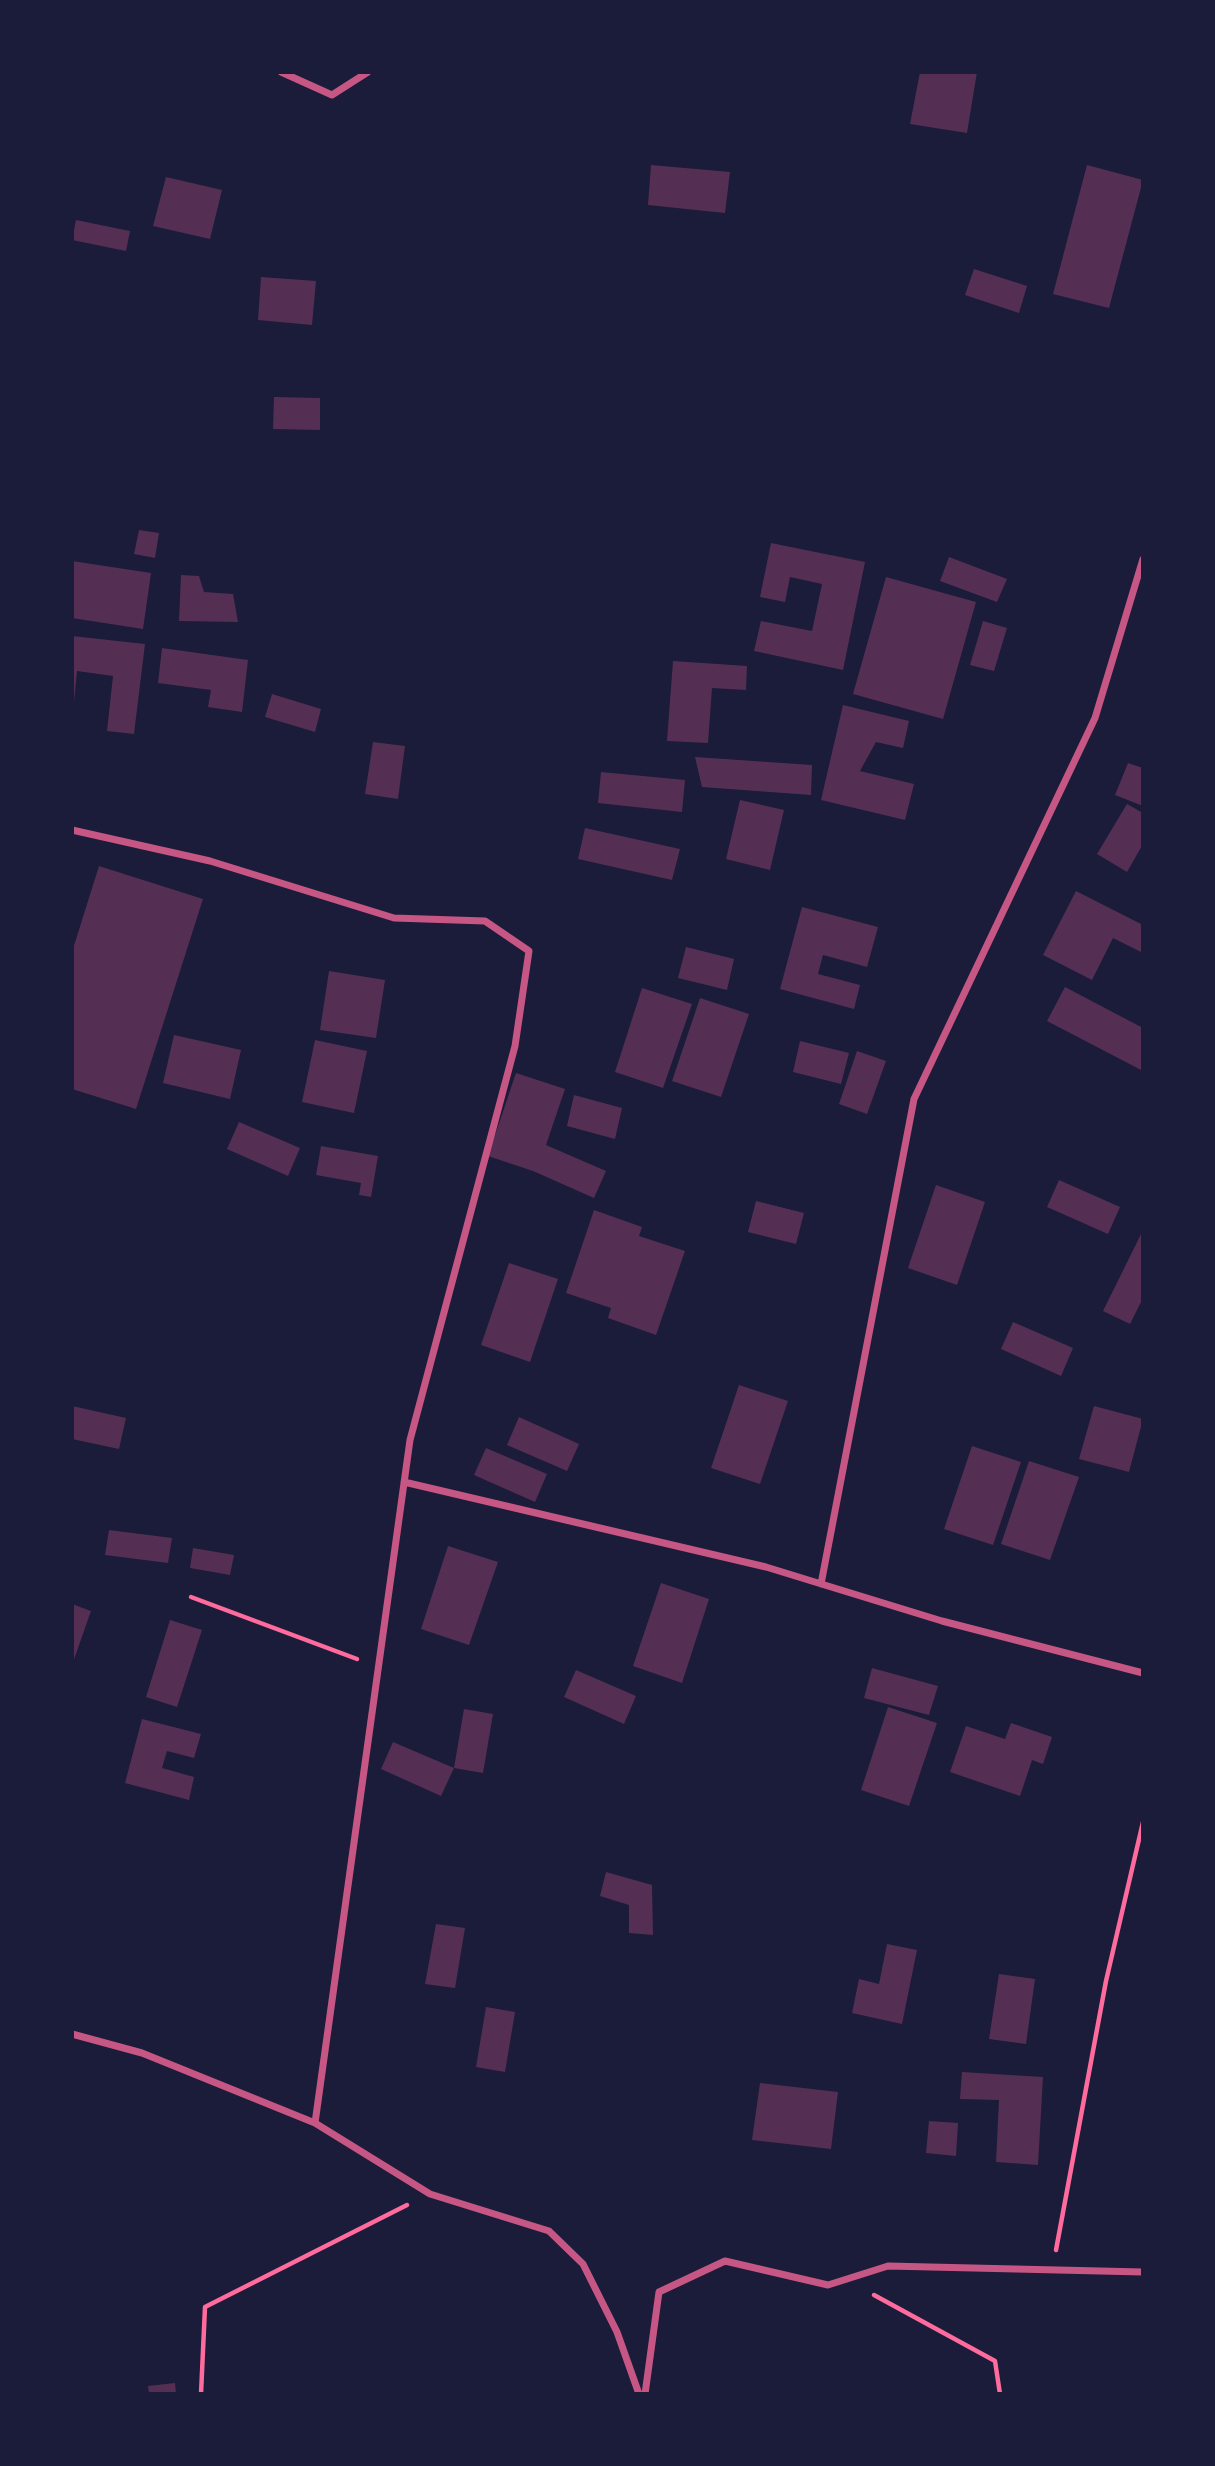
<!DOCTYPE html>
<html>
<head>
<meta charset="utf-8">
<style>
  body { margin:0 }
  #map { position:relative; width:1215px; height:2466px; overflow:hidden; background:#1b1b3a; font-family:"Space Grotesk",sans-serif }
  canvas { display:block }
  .frame { position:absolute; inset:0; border:74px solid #1b1b3a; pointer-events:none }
</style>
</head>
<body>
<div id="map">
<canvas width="1215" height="2466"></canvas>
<div class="frame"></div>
</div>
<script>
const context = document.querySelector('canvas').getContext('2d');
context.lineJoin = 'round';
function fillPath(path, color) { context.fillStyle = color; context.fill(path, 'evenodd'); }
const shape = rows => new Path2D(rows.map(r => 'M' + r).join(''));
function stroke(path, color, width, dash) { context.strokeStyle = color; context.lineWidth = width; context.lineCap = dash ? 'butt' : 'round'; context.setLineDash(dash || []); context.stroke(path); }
fillPath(shape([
  [920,72,977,72,967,133,910,124],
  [651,165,730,172,725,213,648,205],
  [1087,165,1143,180,1109,308,1053,294],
  [166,177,222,190,210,239,153,226],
  [76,220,130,231,126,251,72,240],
  [974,269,1027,286,1019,313,965,295],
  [261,277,316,281,312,325,258,320],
  [274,397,320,398,320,430,273,429],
  [139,530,159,533,155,558,134,554],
  [771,543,865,562,843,670,754,651,761,621,812,631,822,584,790,577,785,602,760,597],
  [949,557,1007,579,997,602,940,581],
  [72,561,151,573,143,629,72,618],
  [181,575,199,576,204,592,233,594,238,622,179,621],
  [886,577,976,602,943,719,853,694],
  [983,621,1007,628,994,671,970,665],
  [72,636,145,644,134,734,107,731,113,676,77,671,74,702,72,702],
  [162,648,248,660,242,712,208,707,211,690,158,683],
  [673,661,747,666,746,690,712,688,708,743,667,741],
  [272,694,321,709,315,732,265,717],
  [843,705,909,721,903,748,876,742,860,771,914,784,905,820,821,800],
  [373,742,405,746,398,799,365,794],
  [695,757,812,765,811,795,702,787],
  [1128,763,1143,768,1143,806,1115,795],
  [601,772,685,780,682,812,598,803],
  [740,800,784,810,770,870,726,859],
  [1127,804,1143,813,1143,844,1127,872,1097,854],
  [585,828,680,849,672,880,578,859],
  [99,866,203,899,136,1109,72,1089,72,952],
  [1076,891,1143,925,1143,953,1113,938,1092,980,1043,955],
  [802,907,878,927,867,967,823,955,818,974,860,985,854,1009,780,989],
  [686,947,734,959,727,990,678,978],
  [329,971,385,980,376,1038,320,1030],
  [1065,987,1143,1028,1143,1071,1047,1021],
  [642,988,692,1004,663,1088,615,1072],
  [700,998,749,1014,721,1097,672,1081],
  [174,1035,241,1050,230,1099,163,1083],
  [315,1040,367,1051,354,1113,302,1102],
  [800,1041,849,1053,841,1084,793,1072],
  [857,1051,886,1061,867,1114,839,1104],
  [516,1073,565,1089,546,1145,606,1171,594,1198,533,1171,488,1156],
  [574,1095,622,1108,615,1139,567,1126],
  [239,1122,300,1148,288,1176,227,1149],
  [321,1146,378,1156,371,1197,359,1195,361,1183,316,1175],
  [1059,1180,1120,1207,1108,1234,1047,1207],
  [936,1185,985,1202,957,1285,908,1268],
  [756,1201,804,1213,796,1244,748,1232],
  [594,1210,642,1227,639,1236,685,1251,656,1335,608,1318,611,1308,566,1293],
  [1143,1230,1143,1298,1130,1324,1103,1311],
  [509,1263,558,1279,530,1362,481,1345],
  [1013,1322,1073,1348,1061,1376,1001,1349],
  [739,1385,788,1401,760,1484,711,1468],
  [72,1406,126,1418,119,1449,72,1439],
  [1094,1406,1143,1419,1129,1472,1079,1459],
  [519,1417,579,1444,567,1471,507,1445],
  [972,1446,1021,1462,993,1545,944,1529],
  [486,1448,547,1474,535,1502,474,1475],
  [1029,1461,1079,1477,1050,1560,1001,1544],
  [109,1530,172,1538,168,1563,105,1555],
  [448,1546,498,1562,469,1645,421,1629],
  [193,1548,234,1555,230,1575,190,1568],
  [661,1583,709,1599,682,1683,633,1666],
  [72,1604,91,1611,72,1665],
  [170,1620,202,1630,177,1707,146,1697],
  [872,1668,938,1686,929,1715,864,1698],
  [576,1670,636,1696,624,1724,564,1697],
  [888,1707,937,1723,909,1806,861,1790],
  [464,1709,493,1714,483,1773,454,1768],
  [142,1719,201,1734,194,1758,167,1751,162,1768,194,1777,189,1800,125,1783],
  [1011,1723,1052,1737,1043,1764,1032,1760,1020,1796,950,1772,966,1726,1005,1739],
  [393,1742,454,1768,441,1796,381,1769],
  [606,1872,652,1885,653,1935,629,1933,629,1905,600,1896],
  [436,1924,465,1928,455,1988,425,1984],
  [887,1944,917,1950,902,2024,852,2013,859,1979,879,1984],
  [999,1974,1035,1979,1026,2044,989,2039],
  [486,2007,515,2012,505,2072,476,2067],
  [962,2072,1043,2077,1038,2165,996,2162,999,2100,960,2099],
  [760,2083,838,2092,831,2149,752,2140],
  [929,2121,958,2123,956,2156,926,2153],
  [175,2383,176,2394,149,2394,148,2386]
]), '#542f53');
stroke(shape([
  [191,1597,357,1659],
  [1056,2250,1106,1981,1143,1822],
  [874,2295,995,2361,1000,2394],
  [201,2394,205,2307,407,2205]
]), '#ff6b9d', 4.5);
stroke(shape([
  [281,72,332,95,368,72],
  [72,830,210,861,394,918,485,921,529,951,515,1046,410,1440,315,2123],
  [404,1482,766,1567,942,1621,1143,1673],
  [821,1584,914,1099,1095,718,1143,559],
  [72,2034,142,2053,315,2123,430,2194,549,2231,583,2264,617,2332,639,2394],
  [645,2394,659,2292,725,2261,828,2285,888,2266,1143,2272]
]), '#c65784', 7);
</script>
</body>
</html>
